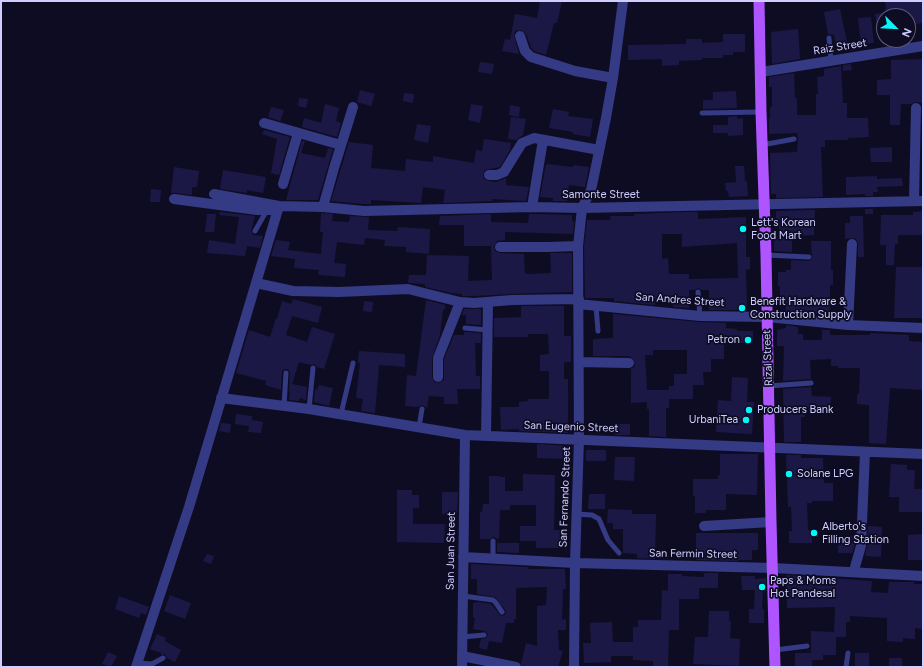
<!DOCTYPE html>
<html>
<head>
<meta charset="utf-8">
<style>
  body { margin:0 }
  #map { position:relative; width:924px; height:668px; overflow:hidden; background:#0e0c23; font-family:Figtree,sans-serif }
  canvas { display:block }
  .frame { position:absolute; inset:0; border:2px solid #cfceff; pointer-events:none }
  .north { position:absolute; left:876px; top:8px; width:40px; height:40px; box-sizing:border-box; background:#0e0c23; border:1px solid #5b5a7b; border-radius:50%; rotate:114deg; font-size:11px; font-weight:700; line-height:16px; text-align:center; color:#cfceff }
  .north::after { content:''; display:block; margin:auto; width:14px; height:18px; background:#00f9f8; clip-path:polygon(50% 0,100% 100%,50% 72%,0 100%) }
</style>
</head>
<body>
<div id="map">
<canvas width="924" height="668"></canvas>
<div class="frame"></div>
<div class="north">N</div>
</div>
<script>
const context = document.querySelector('canvas').getContext('2d');
context.lineJoin = 'round';
function fillPath(path, color) { context.fillStyle = color; context.fill(path, 'evenodd'); }
const shape = rows => new Path2D(rows.map(r => 'M' + r).join(''));
function stroke(path, color, width, dash) { context.strokeStyle = color; context.lineWidth = width; context.lineCap = dash ? 'butt' : 'round'; context.setLineDash(dash || []); context.stroke(path); }
function drawText(font, color, halo, rows, align = 'center') {
  context.font = font + ' Figtree,sans-serif'; context.lineWidth = 3.5; context.setLineDash([]); context.textBaseline = 'middle'; context.strokeStyle = halo; context.fillStyle = color; for (const [text, x, y, turn = 0] of rows) {
    context.save(); context.translate(x, y); context.rotate((+turn || 0) * Math.PI / 180); context.textAlign = isNaN(turn) ? turn : align; if (halo) context.strokeText(text, 0, 0); context.fillText(text, 0, 0); context.restore();
  }
}
fillPath(shape([
  [540,1,562,1,557,23,554,23,546,55,534,51,531,47,526,34,521,30,515,31,514,35,519,54,502,51,505,39,510,40,515,14,537,18],
  [885,1,923,1,923,23,908,25,908,16,887,16],
  [840,9,847,42,836,45,834,35,828,34,824,12],
  [884,13,884,38,879,39,875,14],
  [871,17,874,43,861,44,858,18],
  [798,29,800,59,772,64,771,32],
  [723,34,745,34,745,52,733,52,733,55,723,55,723,58,702,58,702,60,679,61,679,65,662,66,662,59,628,60,628,45,686,44,686,39,702,39,702,43,723,42],
  [923,59,923,103,916,102,911,104,901,104,900,125,890,125,890,95,877,95,877,80,891,79,891,60],
  [480,62,494,64,492,74,478,72],
  [851,64,852,70,843,71,843,65],
  [841,66,843,103,847,103,847,118,868,118,869,137,848,138,848,140,825,140,825,147,821,147,823,197,776,198,776,194,771,194,770,153,797,152,798,139,797,133,769,134,769,118,770,118,770,107,772,107,772,87,769,87,769,77,794,73,795,98,797,98,797,115,816,115,816,94,818,94,817,77,824,76,824,69],
  [360,90,375,94,371,106,357,102],
  [736,91,737,108,703,109,703,100,713,100,713,92],
  [404,93,414,94,413,103,403,101],
  [299,98,308,99,306,108,298,106],
  [325,104,339,108,336,121,341,123,337,137,302,127,304,118,321,123],
  [471,104,483,106,480,123,468,120],
  [510,105,520,107,519,117,509,115],
  [271,107,284,110,280,121,268,117],
  [553,109,569,112,568,116,593,119,590,137,573,134,573,132,549,128],
  [737,116,737,119,743,118,743,135,728,136,728,133,713,133,713,125,728,125,728,117],
  [511,117,526,119,523,135,516,140,508,139],
  [417,124,431,126,428,143,414,140],
  [264,130,290,137,279,175,271,173,277,139,262,134],
  [484,139,511,143,510,150,500,167,485,170,483,175,484,179,489,181,497,182,506,178,506,185,529,187,526,201,492,199,492,201,443,203,445,190,423,187,421,203,371,200,371,204,364,204,331,201,349,142,373,145,371,168,405,171,406,159,433,162,433,156,474,163,476,150,482,151],
  [302,141,305,141,301,153,325,158,328,148,333,149,318,200,286,200],
  [892,147,892,162,871,162,870,148],
  [546,164,573,167,574,165,589,167,585,187,569,185,567,201,553,201,553,198,540,197],
  [735,166,744,166,745,181,747,181,748,196,729,197,728,191,726,191,725,183,736,182],
  [174,167,199,171,197,187,192,187,192,195,175,193,171,193],
  [223,170,266,177,263,193,247,190,247,193,220,189],
  [877,176,877,179,902,178,903,186,877,187,878,192,873,192,873,196,865,196,865,194,846,195,846,177],
  [151,189,161,190,160,202,150,202],
  [865,209,873,209,873,214,865,214],
  [815,210,814,235,792,236,792,252,774,251,774,239,779,239,779,221,776,221,776,211],
  [923,211,923,235,898,235,898,244,895,244,894,265,886,265,886,245,880,245,881,215,913,215,913,212],
  [220,212,255,216,251,231,253,235,263,236,260,248,247,246,245,256,207,253,209,240,235,244,239,217,219,215],
  [683,212,698,212,698,219,746,217,746,257,750,257,750,269,746,270,747,310,709,310,709,290,702,290,698,288,694,290,689,290,689,308,673,307,673,301,655,302,655,305,614,301,614,298,585,298,584,246,587,220,611,220,610,216,634,216,634,214],
  [662,234,682,234,682,247,737,243,738,278,689,279,689,274,669,274,668,258,662,259],
  [321,213,333,214,332,221,349,222,350,216,369,217,368,230,397,231,398,227,430,229,429,254,406,252,406,247,384,246,385,240,365,238,364,245,337,242,334,263,346,264,345,277,318,275,319,270,294,268,295,259,271,256,276,240,290,242,288,250,321,254,323,232,320,232],
  [207,214,216,214,214,232,205,232],
  [491,214,491,222,528,223,529,214,572,215,572,221,574,221,573,234,505,232,505,240,497,241,494,247,495,251,500,253,524,254,525,273,528,274,551,273,550,253,572,253,572,292,512,294,474,296,462,296,462,294,452,293,425,287,425,284,408,283,409,275,426,275,427,255,469,256,468,281,492,280,491,246,464,246,464,225,439,225,440,216],
  [850,216,863,216,864,257,858,257,858,244,856,239,852,238,845,239,845,223,850,223],
  [811,241,831,241,831,270,833,270,833,285,830,285,830,313,813,313,813,315,786,312,786,305,780,305,780,286,778,286,778,272,786,272,786,270,791,270,791,260,809,261,812,259],
  [896,267,923,267,923,318,894,318],
  [293,299,322,307,318,323,292,316,286,335,307,342,312,327,335,334,324,369,317,367,314,364,311,365,299,362,292,384,307,387,306,400,300,398,299,401,289,400,290,392,289,392,290,373,288,369,285,369,282,371,281,390,265,385,266,381,236,373,249,330,270,337,276,318,277,319,282,301,291,304],
  [426,300,445,305,445,310,443,309,440,335,432,358,432,377,434,382,438,383,444,380,444,359,454,335,464,335,464,332,466,332,481,333,481,343,475,343,476,376,480,376,480,389,457,389,458,404,444,404,444,397,429,396,427,408,422,405,418,407,405,406,407,375,416,376],
  [364,301,373,302,372,312,363,311],
  [521,306,564,306,564,336,571,336,571,362,564,362,564,379,568,379,568,433,519,431,519,429,501,430,500,407,519,407,519,402,528,401,528,399,549,399,549,371,540,371,540,355,549,354,548,334,528,334,528,337,494,337,494,318,521,317],
  [464,309,481,309,481,325,466,324,466,315,462,315],
  [613,314,699,322,726,323,726,328,737,329,737,331,753,331,753,343,724,343,724,359,711,359,711,372,703,372,704,385,693,385,693,399,669,399,669,408,666,408,666,437,649,436,649,409,647,409,647,402,631,403,631,369,635,366,634,360,629,356,593,356,593,339,613,338],
  [653,350,687,350,687,374,674,374,674,386,669,386,669,390,647,390,645,355,653,355],
  [786,325,798,327,798,334,803,334,803,340,822,340,822,330,830,330,830,335,870,335,870,333,909,335,909,341,923,342,923,390,890,388,886,444,869,443,869,405,857,404,857,394,859,394,860,368,838,368,838,366,831,366,831,359,810,360,811,379,783,381,784,346,777,346,777,330,786,328],
  [359,351,405,354,405,367,379,365,375,413,361,411,363,399,356,398,360,363,358,363],
  [732,377,748,378,747,402,754,402,752,434,716,432,718,400,731,401],
  [319,385,333,388,329,406,314,402,315,389,317,390],
  [811,387,812,396,831,397,830,408,812,408,812,409,805,409,805,417,801,417,801,442,784,442,783,389],
  [236,414,252,416,252,420,263,422,261,433,248,432,249,426,235,424],
  [221,423,231,424,230,433,219,431],
  [615,424,630,424,630,435,615,435],
  [537,444,568,446,568,459,537,458],
  [586,450,606,450,606,461,586,461],
  [720,454,758,454,757,495,726,494,726,510,706,510,706,513,695,513,695,496,693,496,693,479,718,479,718,475,720,475],
  [786,455,801,455,801,458,823,458,824,483,833,483,833,501,812,501,812,503,807,503,808,530,812,530,812,543,789,543,789,531,792,531,791,507,788,507],
  [615,457,635,457,634,481,614,480],
  [891,464,907,465,907,470,915,470,914,489,923,489,923,512,899,512,899,497,889,497],
  [523,474,555,475,554,530,564,530,564,548,536,548,536,541,520,541,520,526,536,526,536,505,510,505,510,510,500,510,499,539,493,537,490,539,480,539,480,512,482,512,483,504,489,504,489,476,500,476,500,477,505,477,505,491,523,491],
  [397,490,412,490,412,495,419,495,419,508,413,508,413,524,445,524,444,543,397,542],
  [442,492,458,492,457,514,442,514],
  [589,494,605,494,605,509,588,509],
  [608,509,632,510,632,514,656,514,655,559,637,558,637,554,623,553,623,529,613,529,613,523,607,523],
  [868,526,882,527,881,557,865,556,867,546],
  [696,533,758,533,758,550,752,550,752,560,738,560,738,561,696,560],
  [923,534,923,560,908,560,908,535],
  [838,536,855,536,855,545,852,553,838,553],
  [497,543,519,543,519,553,497,552],
  [207,554,214,556,211,564,203,561],
  [471,564,528,567,528,569,565,569,566,589,563,589,562,620,566,619,566,630,558,630,559,650,563,651,558,667,522,667,521,664,526,643,537,646,537,606,546,605,547,587,516,588,516,619,514,619,514,623,506,623,502,643,489,641,487,650,479,648,481,639,486,638,488,634,485,631,473,629,475,618,473,618,473,603,478,602,491,604,501,616,505,615,506,611,495,597,477,594,477,579,471,579],
  [704,573,718,573,718,588,699,588,699,599,679,599,679,630,669,630,668,667,653,667,653,661,633,660,633,656,611,656,611,662,584,663,583,643,591,643,590,623,612,622,613,642,633,642,633,627,638,627,638,620,661,620,662,590,668,591,668,574,682,574,682,576,704,577],
  [786,575,872,581,871,592,888,593,889,582,914,582,914,584,923,584,923,629,915,628,915,639,903,638,903,642,887,641,887,618,850,616,850,622,846,622,846,637,836,637,836,655,823,655,823,660,812,660,812,667,795,667,795,653,811,653,811,631,834,632,835,607,787,608],
  [741,576,755,576,755,579,766,578,766,590,763,590,762,609,764,609,764,623,749,623,749,609,754,609,755,590,742,590],
  [170,595,191,603,185,619,164,611],
  [119,596,149,607,146,615,141,613,139,618,115,609],
  [709,611,729,611,729,621,731,621,730,638,740,639,739,666,693,664,695,637,708,637],
  [157,634,166,638,165,641,181,650,175,662,167,658,165,654,161,655,161,653,150,649],
  [108,652,117,656,111,667,102,664],
  [855,653,869,653,869,667,855,667],
  [889,658,902,658,902,667,889,667]
]), '#1c1845');
stroke(shape([
  [829,38,831,61],
  [702,113,761,112],
  [762,145,794,139],
  [255,231,267,210],
  [766,255,809,257],
  [698,292,700,316],
  [596,306,598,331],
  [465,328,487,330],
  [769,386,811,383],
  [284,406,286,373],
  [309,409,313,368],
  [341,414,353,363],
  [419,427,422,409],
  [576,514,592,515,599,519,608,540,619,553],
  [493,558,493,541],
  [463,596,493,600,496,603,502,612],
  [462,637,484,635],
  [775,650,807,646],
  [137,663,152,664,163,658],
  [846,667,848,653]
]), '#353a84', 5);
stroke(shape([
  [520,36,525,51,531,57,575,71,613,78],
  [761,72,923,46],
  [264,123,341,145],
  [489,175,497,175,504,172,522,143,534,138,599,150],
  [283,184,298,133],
  [214,194,279,206,323,207,364,211,532,207,582,208,923,201],
  [174,199,257,210,274,210],
  [914,201,916,108],
  [323,207,334,168,353,107],
  [532,207,543,140],
  [500,247,548,247,578,246],
  [256,283,293,291,339,292,408,289,460,302,474,303,512,300,579,299],
  [578,304,700,316,767,317,848,325,923,328],
  [848,325,852,244],
  [579,362,629,363],
  [438,377,438,358,460,302],
  [221,398,309,409,465,435,923,454],
  [486,436,488,302],
  [704,526,771,522],
  [463,557,575,563,773,568,923,576],
  [855,572,855,567,861,546,865,452],
  [462,656,516,667],
  [136,667,189,507,279,206],
  [462,667,465,435],
  [574,667,575,563,579,439,578,246,582,208,591,190,606,118,613,78,623,1]
]), '#353a84', 10);
stroke(shape([
  [759,1,761,112,766,255,771,522,775,667]
]), '#ae55ff', 11);
for (const [x, y, r, color] of [
  [743,229,4,"#00f9f8"],
  [742,308,4,"#00f9f8"],
  [748,340,4,"#00f9f8"],
  [749,410,4,"#00f9f8"],
  [746,420,4,"#00f9f8"],
  [789,474,4,"#00f9f8"],
  [814,533,4,"#00f9f8"],
  [762,587,4,"#00f9f8"]
]) { const dot = new Path2D(); dot.arc(x, y, r, 0, 2 * Math.PI); context.fillStyle = color; context.fill(dot); stroke(dot, '#0e0c23', 1.5); }
drawText('11px', '#cfceff', '#0e0c23', [
  ["Raiz Street",840,47,-9],
  ["Samonte Street",601,195],
  ["San Andres Street",680,300,4],
  ["Rizal Street",768,358,-92],
  ["San Eugenio Street",571,427,2],
  ["San Fernando Street",565,497,-88],
  ["San Juan Street",451,551,-89],
  ["San Fermin Street",693,554,1]
]);
drawText('11px', '#cfceff', '#0e0c23', [
  ["Lett's Korean",751,223],
  ["Food Mart",751,236],
  ["Benefit Hardware &",750,302],
  ["Construction Supply",750,315],
  ["Petron",740,340,"right"],
  ["Producers Bank",757,410],
  ["UrbaniTea",738,420,"right"],
  ["Solane LPG",797,474],
  ["Alberto's",822,527],
  ["Filling Station",822,540],
  ["Paps & Moms",770,581],
  ["Hot Pandesal",770,594]
], 'left');
</script>
</body>
</html>
